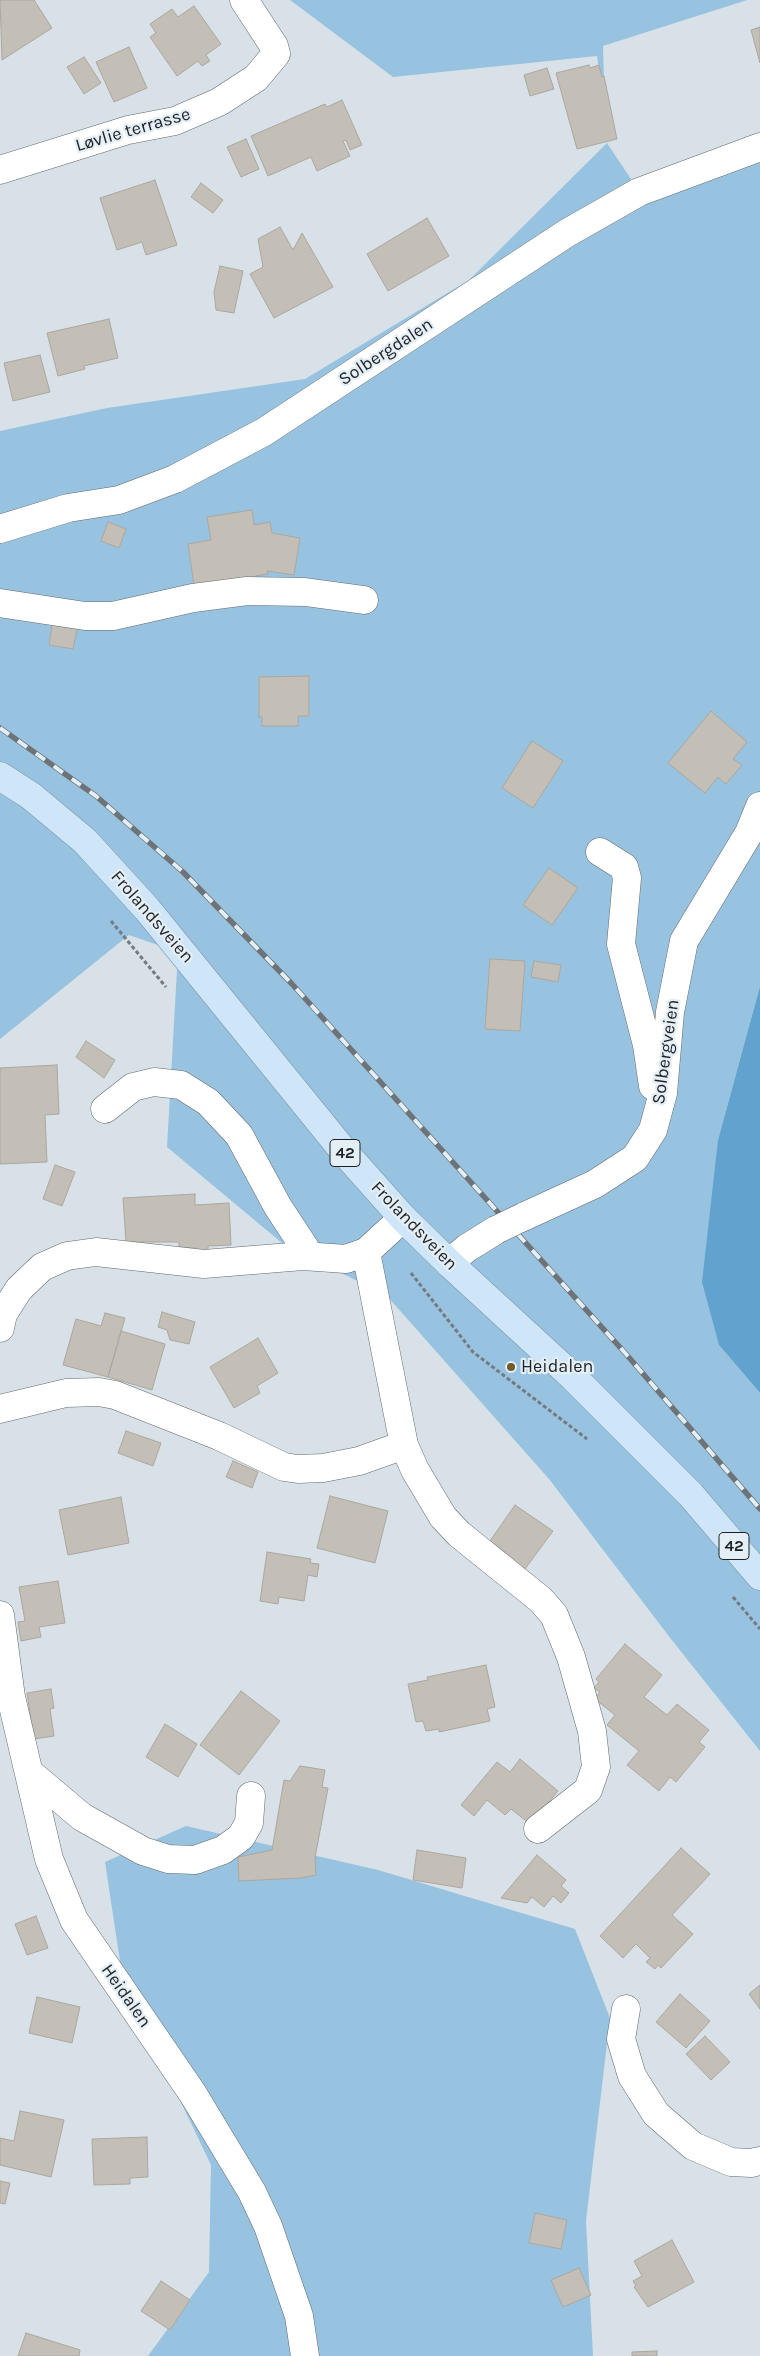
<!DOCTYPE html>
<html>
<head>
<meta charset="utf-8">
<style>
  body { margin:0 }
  canvas { display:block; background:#d7e1e7 }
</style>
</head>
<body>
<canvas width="760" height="2356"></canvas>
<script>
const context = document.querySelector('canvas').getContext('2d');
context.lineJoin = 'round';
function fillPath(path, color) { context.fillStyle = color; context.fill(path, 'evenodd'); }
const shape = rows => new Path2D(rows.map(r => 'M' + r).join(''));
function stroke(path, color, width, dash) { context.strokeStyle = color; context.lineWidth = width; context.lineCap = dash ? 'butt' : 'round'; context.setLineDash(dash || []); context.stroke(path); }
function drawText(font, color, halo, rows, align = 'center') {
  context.font = font + ' Karla,sans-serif'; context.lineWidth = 4.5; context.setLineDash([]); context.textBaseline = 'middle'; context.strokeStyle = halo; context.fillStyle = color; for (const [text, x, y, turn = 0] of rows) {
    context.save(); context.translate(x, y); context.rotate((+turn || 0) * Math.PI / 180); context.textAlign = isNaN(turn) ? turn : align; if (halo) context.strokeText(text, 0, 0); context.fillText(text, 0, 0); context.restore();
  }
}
fillPath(shape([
  [290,0,747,0,603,46,605,113,597,56,393,77],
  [607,143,641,194,760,158,760,986,718,1140,719,1345,760,1393,760,1751,671,1639,549,1479,387,1296,282,1243,167,1147,178,952,129,935,0,1039,0,431,107,408,305,379,469,280],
  [186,1826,378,1870,575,1929,610,2018,586,2221,593,2356,148,2356,209,2272,211,2165,123,1981,105,1862]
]), '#98c3e0');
fillPath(shape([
  [760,986,760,1393,719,1345,702,1282,718,1140]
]), '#61a3ce');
const building = shape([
  [2,0,34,0,52,28,2,60,0,1,2,0],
  [194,6,221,44,206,55,210,61,202,66,198,61,177,76,150,37,156,33,150,24,172,9,178,17,194,6],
  [760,27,760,63,751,30,760,27],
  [129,47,147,88,114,102,96,62,129,47],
  [84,57,101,83,84,94,67,67,84,57],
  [589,65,590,68,599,65,602,77,604,76,617,139,577,149,556,73,589,65],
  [547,68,554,89,530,96,524,75,547,68],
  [342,100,362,145,350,150,346,140,343,141,350,156,317,171,311,157,268,176,251,136,325,104,327,107,342,100],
  [246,139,259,169,241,177,227,147,246,139],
  [155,180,177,245,146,255,142,242,117,250,100,198,155,180],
  [201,183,223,200,213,213,191,197,201,183],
  [427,218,449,256,388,291,367,254,427,218],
  [280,227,293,250,302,233,333,287,274,318,250,274,263,267,258,239,280,227],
  [220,266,243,271,234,313,216,310,214,292,220,266],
  [109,319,118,358,84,366,85,369,58,376,47,333,109,319],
  [40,355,50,392,13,401,4,363,40,355],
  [252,510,254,525,270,522,272,533,300,538,294,575,267,571,268,574,255,576,252,582,194,585,188,544,211,540,207,517,252,510],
  [108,522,126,529,119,548,101,541,108,522],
  [53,620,78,625,73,649,49,645,53,620],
  [309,676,309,716,298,716,298,726,262,726,262,717,259,717,259,677,309,676],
  [711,711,747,742,733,759,742,765,726,784,718,777,705,793,668,763,711,711],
  [532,741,563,761,533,808,502,788,532,741],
  [549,868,578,888,552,925,523,905,549,868],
  [490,959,525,961,520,1031,485,1029,490,959],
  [534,961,561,965,558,982,531,977,534,961],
  [86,1041,115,1060,104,1078,76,1057,86,1041],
  [57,1065,59,1114,45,1115,47,1162,0,1164,0,1068,57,1065],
  [55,1165,75,1172,62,1206,43,1199,55,1165],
  [195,1194,195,1205,229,1203,231,1245,208,1246,208,1253,195,1254,195,1248,179,1247,179,1242,126,1242,123,1198,195,1194],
  [162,1312,195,1322,189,1344,170,1340,167,1330,158,1327,162,1312],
  [105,1313,125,1318,108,1377,63,1365,76,1319,101,1326,105,1313],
  [121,1331,165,1344,152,1390,108,1377,121,1331],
  [258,1338,278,1373,257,1386,260,1393,234,1408,210,1367,258,1338],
  [126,1431,161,1443,153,1466,118,1453,126,1431],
  [233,1461,258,1472,252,1488,226,1477,233,1461],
  [330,1496,388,1511,375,1563,317,1548,330,1496],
  [121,1497,129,1543,68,1555,59,1510,121,1497],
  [515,1505,553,1531,522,1573,501,1558,505,1552,490,1541,515,1505],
  [267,1552,311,1559,310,1563,319,1564,317,1577,308,1575,304,1601,279,1597,278,1604,260,1601,267,1552],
  [58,1581,65,1623,39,1627,41,1637,21,1641,18,1622,25,1621,19,1587,58,1581],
  [625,1644,662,1675,644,1697,667,1715,677,1704,709,1730,699,1742,705,1747,676,1782,670,1777,659,1791,627,1765,639,1751,607,1725,615,1715,595,1699,600,1692,594,1688,599,1682,596,1679,625,1644],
  [486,1665,495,1707,487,1709,490,1721,439,1732,439,1729,426,1731,423,1721,416,1722,408,1684,428,1680,427,1677,486,1665],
  [51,1689,54,1708,50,1709,54,1736,34,1739,27,1693,51,1689],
  [241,1691,280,1721,239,1775,200,1745,241,1691],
  [165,1724,197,1744,178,1777,146,1757,165,1724],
  [520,1759,558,1791,530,1824,511,1809,505,1815,487,1800,474,1816,461,1805,497,1762,510,1772,520,1759],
  [300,1766,325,1770,322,1787,328,1788,315,1858,316,1875,301,1878,239,1881,238,1857,272,1850,284,1780,290,1781,300,1766],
  [681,1848,710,1874,672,1915,693,1934,661,1968,658,1965,655,1969,646,1962,650,1958,636,1944,623,1958,600,1936,681,1848],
  [417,1850,466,1858,462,1888,413,1880,417,1850],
  [537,1855,566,1880,561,1886,569,1893,561,1903,553,1896,544,1907,532,1897,527,1903,501,1898,537,1855],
  [36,1916,48,1948,27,1955,15,1924,36,1916],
  [760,1985,760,2009,749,1994,760,1985],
  [680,1994,710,2021,686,2048,656,2022,680,1994],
  [37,1997,80,2007,72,2043,29,2033,37,1997],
  [705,2036,730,2062,711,2080,686,2054,705,2036],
  [20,2111,64,2120,51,2177,0,2165,0,2138,14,2141,20,2111],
  [147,2137,148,2177,130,2178,130,2184,94,2185,92,2139,147,2137],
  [0,2181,10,2183,5,2204,0,2203,0,2181],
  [535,2213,567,2220,561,2249,529,2243,535,2213],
  [672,2240,694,2282,648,2307,634,2287,636,2286,633,2281,642,2276,634,2261,672,2240],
  [579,2268,591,2295,563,2307,551,2280,579,2268],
  [161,2281,190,2300,170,2330,141,2311,161,2281],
  [26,2333,80,2350,79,2356,18,2356,26,2333],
  [657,2351,657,2356,632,2356,632,2352,657,2351]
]);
fillPath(building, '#c4bfb6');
stroke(building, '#aca79e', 1);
const minor = shape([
  [0,170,128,130,175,121,219,102,256,78,276,54,274,46,244,0],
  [0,529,68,508,119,500,175,479,264,432,567,233,639,192,760,147],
  [0,603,85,616,113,616,193,598,247,591,305,592,364,600],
  [600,852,624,867,627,878,621,944,647,1045,653,1086],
  [105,1109,133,1087,154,1082,181,1085,208,1102,239,1135,278,1207,305,1248,303,1256],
  [523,1217,595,1184,635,1158,653,1130,663,1093,670,1012,684,941,749,833,760,806],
  [366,1252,404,1445,415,1470,443,1517,459,1534,541,1600,554,1615,571,1657,592,1731,596,1767,588,1790,538,1829],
  [449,1263,467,1248,496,1230],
  [0,1328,3,1314,19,1289,42,1267,67,1256,96,1252,204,1264,303,1256,346,1259,366,1252,403,1218],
  [0,1409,66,1393,99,1392,115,1395,219,1436,284,1467,298,1469,323,1468,359,1461,404,1445],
  [0,1615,11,1697,49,1859,74,1920,193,2094,252,2192,268,2226,299,2316,305,2356],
  [31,1774,82,1817,143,1851,168,1859,195,1860,223,1850,241,1837,249,1823,251,1796],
  [626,2009,621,2039,632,2076,656,2114,693,2146,731,2162,751,2163,760,2161]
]);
const major = shape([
  [0,776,31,796,85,841,147,909,346,1154,403,1218,449,1263,573,1377,691,1495,760,1576]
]);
stroke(minor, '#61696f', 29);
stroke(major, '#7b97aa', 29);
stroke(shape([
  [111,921,166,987],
  [411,1273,473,1352,587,1439],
  [733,1597,760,1629]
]), '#747a7f', 3, [4, 2.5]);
stroke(minor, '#fff', 28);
stroke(major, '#cee6f7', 28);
const rail = shape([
  [0,728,96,796,183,872,292,984,626,1354,760,1509]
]);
stroke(rail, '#6d7377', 5.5);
stroke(rail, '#e4eef5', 4, [11]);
const minorBridge = shape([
  [496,1230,523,1217]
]);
stroke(minorBridge, '#61696f', 29, []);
stroke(minorBridge, '#fff', 28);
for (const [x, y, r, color] of [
  [511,1367,5,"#725a2b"]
]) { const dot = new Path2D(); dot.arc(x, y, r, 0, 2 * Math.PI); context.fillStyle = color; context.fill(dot); stroke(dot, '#e4eef5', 2); }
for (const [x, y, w] of [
  [345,1153,30],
  [734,1546,30]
]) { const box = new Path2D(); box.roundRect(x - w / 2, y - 13.5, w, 27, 4); context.fillStyle = '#e4eef5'; context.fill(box); stroke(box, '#1f2225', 1); }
drawText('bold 16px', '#1f2225', null, [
  ["42",345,1153],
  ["42",734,1546]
]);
drawText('18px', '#1f2225', '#e4eef5', [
  ["Løvlie terrasse",133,130,-16],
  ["Solbergdalen",386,352,-33],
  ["Frolandsveien",152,917,49],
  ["Solbergveien",666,1052,-82],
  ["Frolandsveien",414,1226,46],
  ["Heidalen",126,1996,55]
]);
drawText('18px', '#1f2225', '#e4eef5', [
  ["Heidalen",521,1367]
], 'left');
</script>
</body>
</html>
